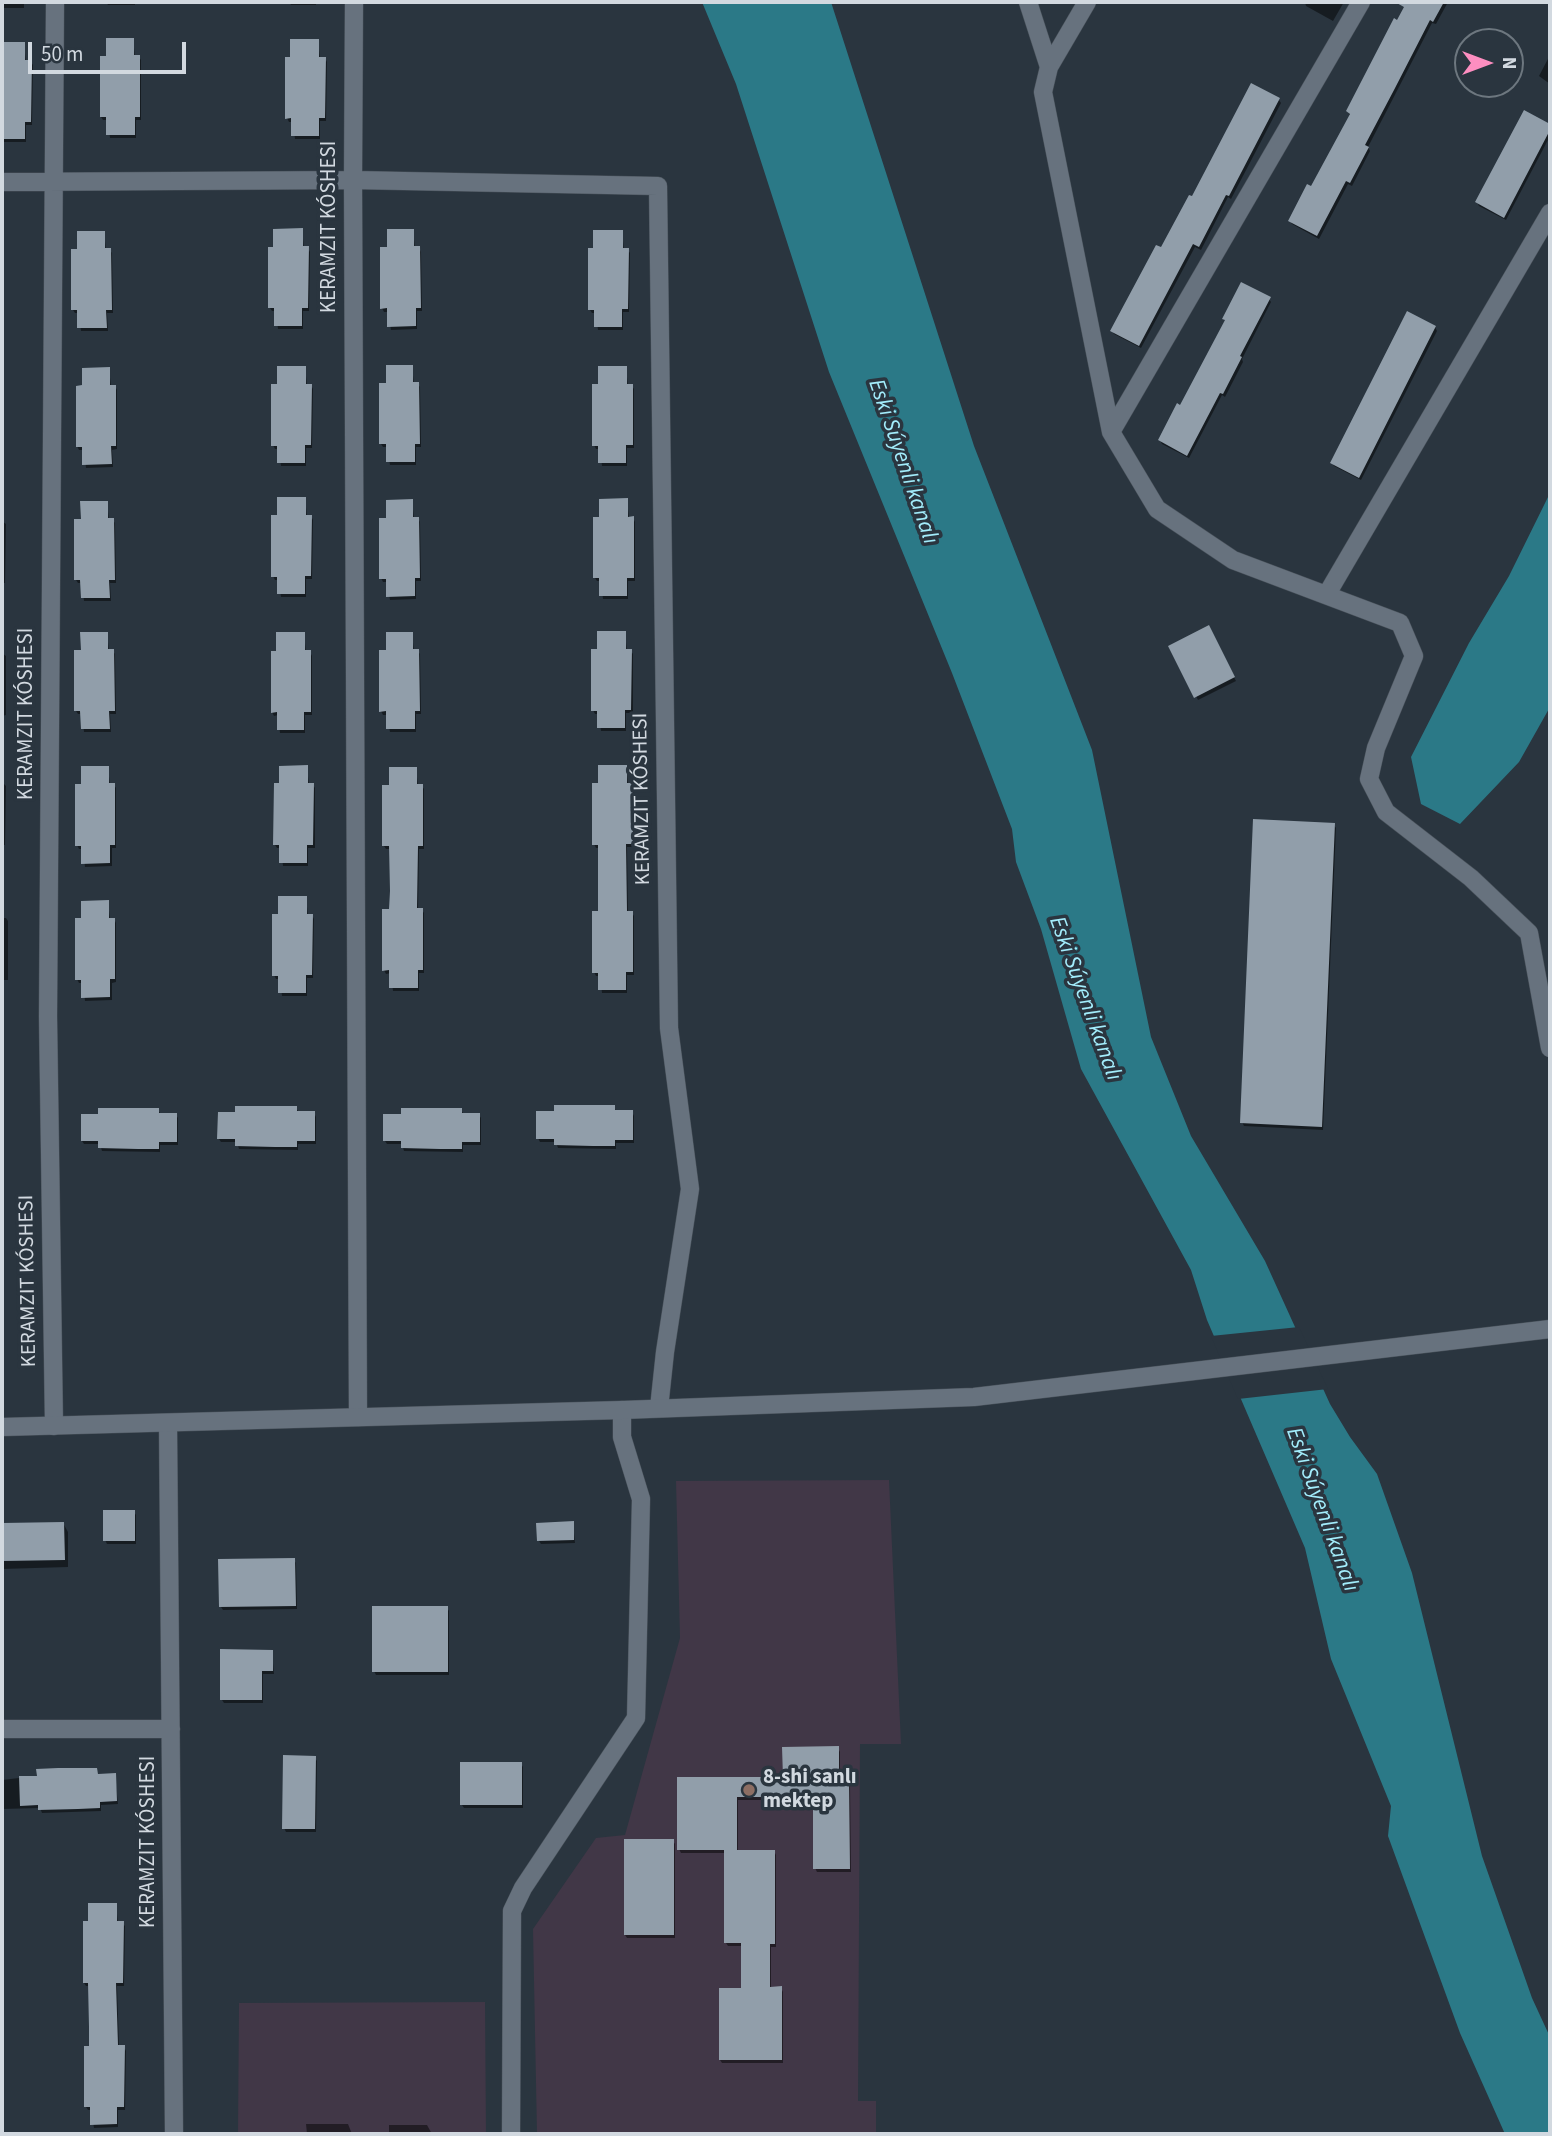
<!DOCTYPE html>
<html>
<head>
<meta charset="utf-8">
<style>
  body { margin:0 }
  #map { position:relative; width:1552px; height:2136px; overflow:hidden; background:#2a353f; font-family:"Source Sans 3",sans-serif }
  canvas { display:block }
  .frame { position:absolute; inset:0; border:4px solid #d2d9e0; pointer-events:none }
  .north { position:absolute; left:1454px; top:28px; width:70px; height:70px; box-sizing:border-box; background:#2a353f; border:2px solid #6d777f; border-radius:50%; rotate:90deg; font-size:19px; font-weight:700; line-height:28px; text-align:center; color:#d2d9e0 }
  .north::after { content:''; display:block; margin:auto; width:24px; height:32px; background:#fd8ec0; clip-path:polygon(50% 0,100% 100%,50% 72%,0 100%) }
  .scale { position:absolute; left:28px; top:42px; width:158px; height:32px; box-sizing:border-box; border:4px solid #d2d9e0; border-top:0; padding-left:9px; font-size:21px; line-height:24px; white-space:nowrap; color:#d2d9e0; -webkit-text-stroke:5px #2a353f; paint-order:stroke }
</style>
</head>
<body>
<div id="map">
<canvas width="1552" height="2136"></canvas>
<div class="frame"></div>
<div class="north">N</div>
<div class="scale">50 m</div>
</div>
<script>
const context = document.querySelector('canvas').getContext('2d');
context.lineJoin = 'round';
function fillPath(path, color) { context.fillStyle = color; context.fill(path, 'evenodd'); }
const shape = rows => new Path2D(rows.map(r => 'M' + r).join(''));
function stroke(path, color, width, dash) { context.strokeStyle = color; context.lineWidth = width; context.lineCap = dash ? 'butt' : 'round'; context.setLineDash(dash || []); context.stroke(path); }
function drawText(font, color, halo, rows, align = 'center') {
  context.font = font + ' "Source Sans 3",sans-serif'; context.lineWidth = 7; context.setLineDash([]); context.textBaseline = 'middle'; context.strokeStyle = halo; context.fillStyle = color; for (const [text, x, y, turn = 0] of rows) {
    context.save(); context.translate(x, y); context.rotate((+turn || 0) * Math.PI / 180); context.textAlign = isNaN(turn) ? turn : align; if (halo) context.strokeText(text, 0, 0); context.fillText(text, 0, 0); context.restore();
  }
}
fillPath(shape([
  [889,1480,901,1744,860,1744,858,2101,876,2101,876,2134,537,2134,533,1929,596,1838,625,1835,680,1638,676,1481],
  [485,2002,486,2134,238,2134,239,2003]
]), '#413747');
fillPath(shape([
  [702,2,831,2,974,446,1092,750,1151,1037,1191,1136,1265,1261,1330,1404,1350,1437,1377,1474,1412,1573,1482,1856,1532,1998,1550,2037,1550,2134,1505,2134,1460,2033,1388,1836,1391,1806,1331,1659,1305,1548,1207,1320,1191,1270,1081,1069,1041,929,1016,862,1012,829,952,673,829,372,736,84],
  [1550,493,1550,707,1519,762,1460,824,1421,804,1411,757,1469,643,1509,576]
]), '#2b7987');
fillPath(shape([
  [1299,1327,1328,1389,1238,1399,1211,1336]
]), '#2a353f');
fillPath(shape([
  [2,2,24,2,24,8,2,8],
  [106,2,135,2,135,5,108,5],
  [289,2,316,2,316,5,291,5],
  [1305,2,1344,2,1333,21,1306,6],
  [1409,2,1448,2,1436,24,1432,23,1368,147,1370,151,1352,186,1348,184,1319,239,1292,224,1290,221,1312,189,1350,116,1348,111],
  [133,39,135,57,139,57,141,60,141,120,136,120,136,138,110,138,108,120,103,120,101,117,108,58],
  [318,40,320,58,325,58,327,62,326,121,320,121,320,139,295,139,293,122,289,122,287,118,292,59],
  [2,44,24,44,26,62,31,62,33,65,32,125,26,125,26,142,2,142],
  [1550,55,1550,84,1539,76],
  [1279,100,1281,103,1231,199,1228,197,1201,250,1195,247,1141,348,1114,334,1112,331,1192,199],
  [1524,113,1550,126,1550,136,1506,220,1479,206,1477,202],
  [302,230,304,248,308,248,310,252,309,311,303,311,303,329,278,329,276,311,272,311,270,308,275,248],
  [413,231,415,248,419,248,421,252,422,311,417,311,417,329,391,330,388,312,384,312,382,308,389,249],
  [104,232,106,250,110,250,112,253,113,313,107,313,108,331,81,331,79,313,75,313,73,310,79,251],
  [622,232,624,250,628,250,630,253,629,312,623,312,623,330,598,330,596,313,592,313,590,310],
  [1269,299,1271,302,1242,359,1243,362,1225,397,1222,395,1189,458,1162,444,1160,440,1181,407],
  [1435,327,1437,331,1361,480,1334,466,1332,463],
  [305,367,307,385,311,385,313,389,312,448,306,448,306,466,281,466,279,449,275,449,273,445],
  [412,367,414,384,418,384,420,387,421,447,416,447,416,465,390,465,387,447,383,447,381,444,388,384],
  [626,368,628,386,632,386,634,389,634,448,627,448,627,466,602,466,600,449,596,449,594,445,599,386],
  [109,369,111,386,115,386,117,390,117,449,112,450,113,467,86,468,84,450,79,450,77,446],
  [305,498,307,516,311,516,313,520,312,579,306,579,306,597,281,597,279,580,275,580,273,576,278,517],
  [627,500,629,518,633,518,635,522,635,581,628,581,628,599,603,599,601,581,597,581,595,578,600,518],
  [412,501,414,518,418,518,420,522,421,581,416,581,416,599,390,600,387,582,383,582,381,578],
  [107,502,109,520,113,520,115,523,116,583,110,583,111,601,84,601,82,583,78,583,76,580,82,521],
  [2,521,6,524,5,583,2,583],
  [1208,628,1236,681,1198,700,1171,647],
  [107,633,109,651,113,651,115,654,116,714,110,714,111,732,84,732,82,714,78,714,76,711,75,690,82,652],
  [625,633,627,651,631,651,633,654,633,713,626,713,626,731,601,731,599,714,595,714,593,710,598,651],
  [304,634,306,652,310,652,312,656,312,715,305,715,305,733,280,733,278,715,274,716,272,712,278,652],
  [412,634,414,651,418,651,420,654,421,714,416,714,416,732,390,732,387,715,383,715,381,711,388,652],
  [2,653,6,656,6,715,2,716],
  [626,766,628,784,632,784,634,788,634,847,627,847,628,913,632,913,634,916,634,975,627,975,627,993,602,993,600,976,596,976,594,972,599,913,600,848,596,848,594,844,599,785],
  [307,767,309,785,313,785,315,788,315,848,308,848,308,866,283,866,281,848,277,848,275,845,280,785],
  [108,768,110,785,114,785,116,788,116,848,112,848,112,866,85,867,83,849,79,849,77,845,83,786],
  [416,768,418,786,422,786,424,789,424,849,419,849,418,910,422,910,424,913,424,973,419,973,419,991,393,991,391,973,386,974,384,970,391,911,391,849,386,849,384,846,391,787],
  [2,782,6,786,5,845,2,845],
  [1334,825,1336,828,1323,1130,1244,1126,1242,1122],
  [306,897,308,916,312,915,314,919,313,978,307,978,307,996,282,996,280,979,276,979,274,975,279,916],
  [108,902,110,919,114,919,116,923,116,982,112,983,112,1000,85,1001,83,983,79,983,77,979],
  [2,903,2,918,6,918,8,921,8,980,2,980],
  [614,1107,616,1111,632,1112,634,1116,634,1143,616,1143,616,1149,558,1148,556,1142,540,1142,538,1138],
  [296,1108,298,1111,314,1113,316,1117,316,1144,298,1144,298,1150,239,1149,237,1142,221,1142,219,1139],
  [158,1110,160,1113,176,1115,178,1118,178,1145,160,1145,160,1152,102,1151,100,1144,84,1144,82,1141],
  [461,1110,463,1113,479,1115,481,1118,481,1145,463,1145,463,1152,404,1151,402,1144,387,1144,385,1141],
  [134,1512,136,1515,136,1544,107,1544,105,1540],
  [63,1523,68,1532,68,1567,2,1569,2,1525],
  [573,1523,575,1543,541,1544,539,1541],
  [294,1560,296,1563,297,1609,223,1610,221,1607],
  [447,1608,449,1611,449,1675,376,1675,374,1671],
  [272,1652,274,1674,263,1674,263,1703,224,1703,222,1700],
  [838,1748,840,1752,840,1781,848,1781,850,1784,851,1872,817,1872,815,1868,815,1800,738,1800,738,1851,774,1851,776,1855,776,1947,771,1947,771,1988,781,1988,783,1992,783,2063,722,2063,720,2060,742,1990,742,1946,728,1946,726,1943,726,1853,681,1853,679,1849,679,1779,784,1779],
  [315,1758,317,1761,316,1832,286,1832,284,1828],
  [521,1764,523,1767,523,1808,464,1808,462,1805],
  [96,1769,99,1776,115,1775,118,1804,101,1805,101,1811,42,1813,40,1808,2,1809,2,1780],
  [673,1841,675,1844,675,1938,627,1938,625,1935],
  [116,1905,118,1923,122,1923,125,1926,124,1986,117,1986,119,2047,124,2047,126,2051,125,2110,118,2110,118,2127,94,2128,91,2110,88,2110,86,2107,91,2047,90,1986,86,1986,84,1983],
  [306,2124,348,2124,352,2134,307,2134],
  [389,2125,427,2125,432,2134,389,2134]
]), '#0007');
fillPath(shape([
  [1395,2,1444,2,1433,22,1430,20,1394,90,1365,145,1369,147,1350,183,1346,181,1317,236,1288,221,1307,184,1311,186,1350,114,1346,111,1394,18,1397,20,1404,7],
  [106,38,134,38,134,55,140,55,140,117,135,117,135,135,106,135,106,117,100,117,100,56,106,56],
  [290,39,319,39,319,57,326,57,325,118,319,118,319,136,291,136,291,118,285,119,285,57,290,57],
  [2,42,25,42,25,60,32,60,31,122,25,122,25,139,2,139],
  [1251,83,1280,98,1229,196,1226,195,1199,247,1193,244,1139,346,1110,331,1156,245,1161,247,1189,195,1192,196],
  [1524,110,1550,124,1550,130,1504,218,1475,202],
  [303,228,303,246,309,246,308,308,302,308,302,326,274,326,274,308,268,308,268,247,273,247,273,229],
  [387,229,414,229,414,246,420,246,421,308,416,308,416,326,387,327,387,308,380,309,380,247,387,247],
  [593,230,623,230,623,248,629,248,628,309,622,309,622,327,594,327,594,310,588,310,588,248,593,248],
  [77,231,105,231,105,248,111,248,112,310,106,310,107,328,77,328,77,310,71,310,71,249,77,249],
  [1241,282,1271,297,1240,356,1242,357,1223,394,1220,393,1187,456,1158,440,1177,403,1180,405,1225,320,1222,319],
  [1407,311,1436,326,1359,478,1330,463],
  [386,365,413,365,413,382,419,382,420,444,415,444,415,462,386,462,386,444,379,444,379,383,386,383],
  [277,366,306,366,306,384,312,384,311,445,305,445,305,463,277,463,277,446,271,446,271,384,277,384],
  [598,366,627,366,627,384,633,384,633,445,626,445,626,463,598,463,598,446,592,446,592,384,598,384],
  [110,367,110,385,116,385,116,446,111,446,112,464,82,465,82,447,76,447,76,386,82,385,82,368],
  [277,497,306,497,306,515,312,515,311,576,305,576,305,594,277,594,277,577,271,577,271,515,277,515],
  [628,498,628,517,634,516,634,578,627,578,627,596,599,596,599,578,593,578,593,517,599,517,599,499],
  [413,499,413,517,419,517,420,578,415,578,415,596,386,597,386,579,379,579,379,518,386,518,386,500],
  [80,501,108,501,108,518,114,518,115,580,109,580,110,598,81,598,80,580,74,580,74,519,81,519],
  [1209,625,1235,677,1194,698,1168,646],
  [597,631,626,631,626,649,632,649,631,710,625,710,625,728,597,728,597,711,591,711,591,649,597,649],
  [80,632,108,632,108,649,114,649,115,711,109,711,110,729,81,729,80,711,74,711,74,650,81,650],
  [276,632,305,632,305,650,311,650,311,712,304,712,304,730,277,730,277,712,271,713,271,651,276,651],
  [386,632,413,632,413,649,419,649,420,711,415,711,415,729,386,729,386,711,379,712,379,650,386,650],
  [308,765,308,783,314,783,313,845,307,845,307,863,279,863,279,845,273,845,274,783,279,783,279,766],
  [598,765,627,765,627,783,633,783,633,844,626,844,627,911,633,911,633,972,626,972,626,990,598,990,598,973,592,973,592,911,598,911,598,845,592,845,592,783,598,783],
  [81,766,109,766,109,783,115,783,115,845,110,845,110,863,81,864,81,846,75,846,75,784,81,784],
  [389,767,417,767,417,784,423,784,423,846,418,846,417,908,423,908,423,970,418,970,418,988,389,988,389,970,382,971,382,909,389,909,390,891,389,846,382,846,382,785,389,785],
  [1253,819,1335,823,1322,1127,1240,1123],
  [278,896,307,896,307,914,313,914,312,975,306,975,306,993,278,993,278,976,272,976,272,914,278,914],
  [109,900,109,918,115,918,115,979,110,979,110,997,81,998,81,980,75,980,75,918,81,918,81,901],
  [554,1105,615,1105,615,1110,633,1110,633,1140,615,1140,615,1146,593,1146,554,1145,554,1139,536,1139,536,1111,554,1111],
  [235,1106,297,1106,297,1111,315,1111,315,1141,297,1141,297,1147,275,1147,235,1146,235,1139,217,1139,218,1112,235,1112],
  [98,1108,159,1108,159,1113,177,1113,177,1142,159,1142,159,1149,138,1149,98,1148,98,1141,81,1141,81,1114,98,1114],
  [401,1108,462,1108,462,1113,480,1113,480,1142,462,1142,462,1149,440,1149,401,1148,401,1141,383,1141,383,1114,401,1114],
  [103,1510,135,1510,135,1541,103,1541],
  [574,1521,574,1540,537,1541,536,1523],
  [64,1522,65,1560,2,1561,2,1523],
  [295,1558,296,1606,219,1607,218,1559],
  [372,1606,448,1606,448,1672,372,1672],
  [220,1649,273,1650,273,1671,262,1671,262,1700,220,1700],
  [839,1746,839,1779,849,1779,850,1869,813,1869,813,1797,737,1797,737,1850,775,1850,775,1944,770,1944,770,1987,782,1986,782,2060,719,2060,719,1988,741,1988,741,1943,724,1943,724,1850,677,1850,677,1777,783,1777,782,1747],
  [283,1755,316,1756,315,1829,282,1829],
  [460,1762,522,1762,522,1805,460,1805],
  [58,1768,97,1768,98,1774,116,1773,117,1801,100,1802,100,1808,78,1809,38,1810,38,1805,20,1806,19,1776,37,1776,36,1769],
  [624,1839,674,1839,674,1935,624,1935],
  [88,1903,117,1903,117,1921,124,1921,123,1983,116,1983,118,2045,125,2045,124,2107,117,2107,117,2124,90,2125,90,2107,84,2107,84,2046,89,2046,89,2027,88,1983,83,1983,83,1921,88,1921]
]), '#919eaa');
const minor = shape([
  [354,2,353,180,358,1417],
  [1028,2,1049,67,1043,92,1111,432,1157,509,1233,560,1400,623,1414,656,1376,748,1369,779,1386,812,1471,878,1529,933,1550,1048],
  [1049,67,1087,2],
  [2,182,353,180,658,186,669,1028,690,1189,665,1352,659,1408],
  [1111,432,1361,2],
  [1327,594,1550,213],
  [168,1423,174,2134],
  [54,1426,48,1016,55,2],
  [2,1729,171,1729],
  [511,2134,512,1911,523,1888,636,1718,641,1499,622,1437,622,1410]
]);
const tertiary = shape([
  [2,1427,622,1410,974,1397,1550,1329]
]);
stroke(minor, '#48515a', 19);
stroke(tertiary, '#48515a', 19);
stroke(minor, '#67727e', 18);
stroke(tertiary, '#67727e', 18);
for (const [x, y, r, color] of [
  [749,1790,7,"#8d6e63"]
]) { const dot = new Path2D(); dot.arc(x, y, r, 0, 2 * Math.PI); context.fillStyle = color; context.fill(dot); stroke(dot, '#2a353f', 2.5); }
drawText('21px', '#d2d9e0', '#2a353f', [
  ["KERAMZIT KÓSHESI",330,227,-90],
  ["KERAMZIT KÓSHESI",27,714,-90],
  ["KERAMZIT KÓSHESI",643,799,-91],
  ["KERAMZIT KÓSHESI",29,1281,-91],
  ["KERAMZIT KÓSHESI",149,1842,-90]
]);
drawText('bold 21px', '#d2d9e0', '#2a353f', [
  ["8-shi sanlı",763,1778],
  ["mektep",763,1802]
], 'left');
drawText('italic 23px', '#a3edfc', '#2a353f', [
  ["Eski Súyenli kanalı",902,462,71],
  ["Eski Súyenli kanalı",1084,999,70],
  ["Eski Súyenli kanalı",1321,1510,70]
]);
</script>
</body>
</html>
